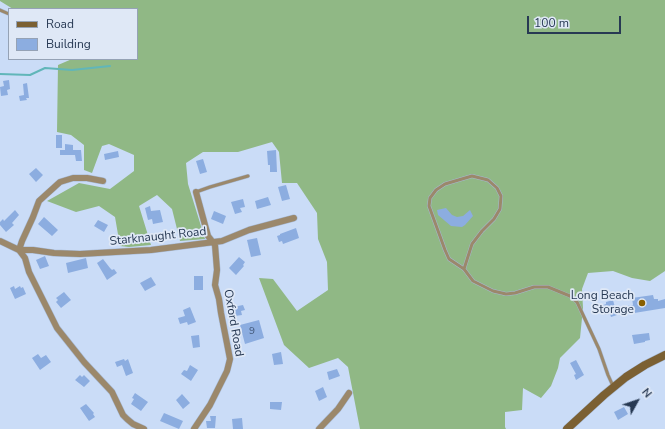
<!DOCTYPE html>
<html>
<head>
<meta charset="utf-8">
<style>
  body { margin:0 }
  #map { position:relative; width:665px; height:429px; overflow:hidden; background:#cadcf7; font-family:"Nunito Sans",sans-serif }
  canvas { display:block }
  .legend { position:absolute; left:8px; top:8px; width:130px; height:52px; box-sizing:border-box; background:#dfe8f6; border:1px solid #95a2b5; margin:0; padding:5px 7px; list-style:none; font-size:12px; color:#273953 }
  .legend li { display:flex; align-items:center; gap:8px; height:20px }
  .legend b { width:20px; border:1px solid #95a2b5 }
  .north { position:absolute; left:617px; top:381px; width:40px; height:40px; -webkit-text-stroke:3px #dfe8f6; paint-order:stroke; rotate:50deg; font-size:11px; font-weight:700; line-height:16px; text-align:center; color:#273953 }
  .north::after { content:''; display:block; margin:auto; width:14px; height:18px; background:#273953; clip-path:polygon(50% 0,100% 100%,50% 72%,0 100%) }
  .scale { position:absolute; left:527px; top:16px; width:94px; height:18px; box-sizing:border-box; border:2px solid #273953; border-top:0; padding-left:5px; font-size:12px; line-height:14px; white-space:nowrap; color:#273953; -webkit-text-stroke:3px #dfe8f6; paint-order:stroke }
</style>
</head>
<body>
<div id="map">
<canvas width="665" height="429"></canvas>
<ul class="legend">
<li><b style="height:5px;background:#7b6033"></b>Road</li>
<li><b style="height:11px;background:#8cade0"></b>Building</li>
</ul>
<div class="north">N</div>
<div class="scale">100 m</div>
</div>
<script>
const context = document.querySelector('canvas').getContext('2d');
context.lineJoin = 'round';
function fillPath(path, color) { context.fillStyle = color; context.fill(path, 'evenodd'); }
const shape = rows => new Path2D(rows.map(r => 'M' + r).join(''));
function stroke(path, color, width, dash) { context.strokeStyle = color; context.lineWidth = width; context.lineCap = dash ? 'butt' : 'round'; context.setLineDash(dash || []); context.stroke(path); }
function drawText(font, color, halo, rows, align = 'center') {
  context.font = font + ' "Nunito Sans",sans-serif'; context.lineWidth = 3.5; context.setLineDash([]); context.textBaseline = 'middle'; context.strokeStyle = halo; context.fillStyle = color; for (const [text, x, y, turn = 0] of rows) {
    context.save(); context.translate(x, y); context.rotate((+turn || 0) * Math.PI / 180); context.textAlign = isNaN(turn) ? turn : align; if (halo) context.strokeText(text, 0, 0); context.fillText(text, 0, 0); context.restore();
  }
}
fillPath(shape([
  [0,0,665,0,665,271,650,281,632,278,613,271,588,273,582,289,583,308,580,338,560,358,558,368,551,386,541,398,523,388,522,410,505,412,505,427,506,429,360,429,348,367,338,358,309,368,284,345,259,278,273,279,297,311,328,290,327,262,318,239,317,213,297,183,282,183,279,152,272,142,238,152,203,152,186,163,188,184,205,239,180,241,172,209,157,195,139,206,151,245,129,247,120,246,115,217,99,206,76,212,47,201,79,183,110,189,134,171,134,155,109,144,102,146,92,173,84,170,84,145,71,135,57,132,58,65,72,59,137,59,137,9,13,9,0,1]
]), '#90b885');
stroke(shape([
  [0,74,30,75,45,68,72,70,110,66]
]), '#61b6b9', 2);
fillPath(shape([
  [9,80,10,89,7,90,8,95,1,96,0,87,4,86,3,81],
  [27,83,29,98,26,98,27,100,20,101,19,96,24,95,23,84],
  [56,135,62,135,62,148,56,148],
  [65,144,73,145,73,150,81,150,82,161,76,161,75,155,60,155,60,150,65,150],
  [276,150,277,172,270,172,270,165,268,165,267,151],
  [118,151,119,157,105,160,104,154],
  [203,159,207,172,200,174,196,161],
  [36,168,43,175,36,182,29,174],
  [286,185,290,199,282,201,278,187],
  [268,197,271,205,257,209,255,201],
  [243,199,245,207,240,208,242,212,235,214,231,202],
  [150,206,151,211,160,210,163,222,153,224,152,219,148,220,145,208],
  [446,208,452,215,457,217,463,216,470,210,473,216,465,225,462,227,451,226,438,215,437,210],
  [15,210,19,215,12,223,14,225,6,232,0,225,0,222,3,219,4,221],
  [214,211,226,216,223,224,211,219],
  [44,217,58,230,52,236,38,224],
  [98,220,108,225,104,232,94,226],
  [296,228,299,238,283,244,282,241,279,242,277,236,280,235,280,234],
  [257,238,261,255,251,257,247,240],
  [45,256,49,266,40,269,36,260],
  [239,257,245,262,243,265,244,266,236,275,229,268],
  [86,258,88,268,68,273,66,263],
  [103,259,110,268,112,270,114,269,117,273,107,280,97,263],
  [194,276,203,276,203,290,194,290],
  [151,277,156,285,145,291,140,283],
  [14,286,15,289,20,286,21,288,23,287,26,294,15,299,10,288],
  [64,292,71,300,61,308,56,302,58,300,56,298],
  [653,295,654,299,658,299,658,301,665,299,665,308,628,314,627,306,633,305,632,298],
  [613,300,617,315,611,317,610,314,605,315,601,306,606,304,606,302],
  [243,305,245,310,241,311,242,315,235,316,233,307],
  [190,307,196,322,188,325,187,322,180,324,178,318,185,316,183,310],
  [259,320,264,338,245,344,240,325],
  [649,333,650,340,645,341,645,342,634,344,632,335],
  [199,335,200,347,193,348,191,336],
  [281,352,283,364,274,365,272,354],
  [38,354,41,358,46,355,51,362,40,370,32,358],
  [124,359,125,361,128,359,133,373,126,376,122,365,117,367,115,362],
  [576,360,584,375,576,380,574,375,576,374,570,363],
  [190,365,198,370,191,381,181,374,184,370,187,371],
  [337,369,340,376,329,380,327,372],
  [80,375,82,377,84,375,90,381,84,387,75,380],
  [323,387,327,397,319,401,315,391],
  [135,393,148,402,141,411,131,404,134,399,132,398],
  [182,394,190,403,183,409,176,400],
  [270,402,282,402,281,410,270,409],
  [86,404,94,413,93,414,95,417,89,421,80,408],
  [624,407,628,414,618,420,614,412],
  [164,413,183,421,179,429,160,421],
  [210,416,216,416,215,428,207,428,206,421,211,421],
  [242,418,243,429,233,429,232,419]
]), '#8cade0');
const service = shape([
  [0,10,9,14],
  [196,192,210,187,248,176],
  [464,269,449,259,445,250,429,206,430,198,436,190,445,184,472,176,488,180,497,188,501,196,500,209,494,219,482,231,472,244,464,269,473,281,493,291,506,294,515,293,534,287,548,287,570,296,577,302,599,349,608,375,613,386]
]);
const minor = shape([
  [103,181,87,178,73,178,60,182,39,201,33,217,22,241,19,250,33,250,54,253,80,254,151,250,222,241,249,230,294,218],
  [0,241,19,250,25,258,29,272,57,328,84,362,112,392,123,415,127,419,133,424,144,429],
  [194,429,210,405,227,371,230,359,221,313,219,299,215,285,217,270,215,245,208,236,196,192],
  [319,429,338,409,349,393]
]);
const secondary = shape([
  [567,429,604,395,626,377,645,365,665,355]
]);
stroke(service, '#a6b8d3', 4);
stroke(minor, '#a6b8d3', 7);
stroke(secondary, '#a6b8d3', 9);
stroke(service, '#9b886b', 3);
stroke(minor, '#9b886b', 6);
stroke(secondary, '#7b6033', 8);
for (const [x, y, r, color] of [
  [642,303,4,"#895f00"]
]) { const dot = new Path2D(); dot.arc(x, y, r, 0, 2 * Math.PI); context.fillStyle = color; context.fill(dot); stroke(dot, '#dfe8f6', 1.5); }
drawText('10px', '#405676', null, [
  ["9",252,332]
]);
drawText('12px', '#273953', '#dfe8f6', [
  ["Starknaught Road",158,237,-6],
  ["Oxford Road",233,323,80]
]);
drawText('12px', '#273953', '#dfe8f6', [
  ["Long Beach",634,296],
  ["Storage",634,310]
], 'right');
</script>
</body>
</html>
